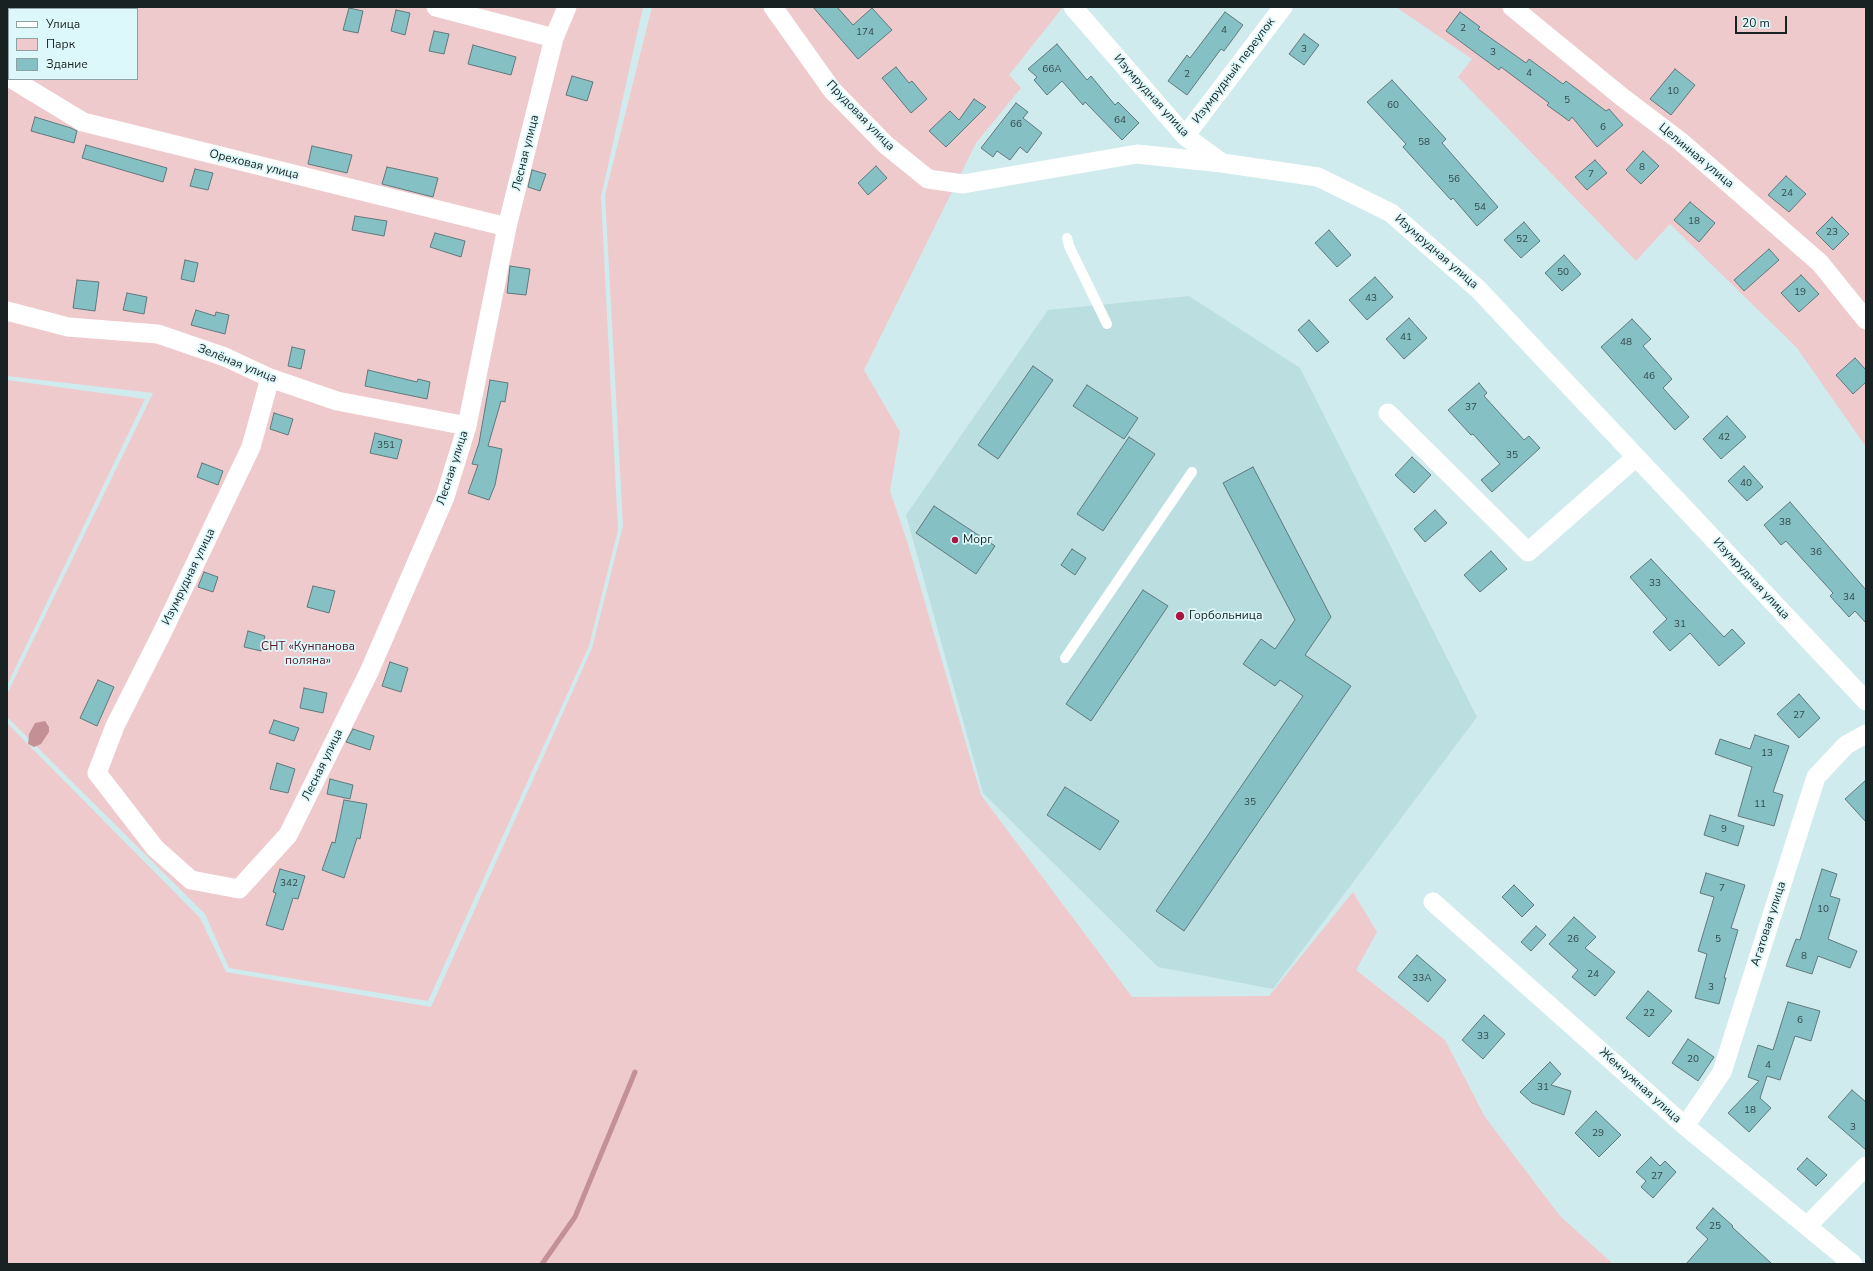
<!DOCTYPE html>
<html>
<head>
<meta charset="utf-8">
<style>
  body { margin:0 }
  #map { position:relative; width:1873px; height:1271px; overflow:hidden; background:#d0ebed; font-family:"Nunito Sans",sans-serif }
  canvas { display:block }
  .frame { position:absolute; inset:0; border:8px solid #182222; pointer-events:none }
  .legend { position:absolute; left:8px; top:8px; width:130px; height:72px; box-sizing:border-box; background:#ddf8fa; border:1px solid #8ea2a4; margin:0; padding:5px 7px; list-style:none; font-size:12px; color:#182222 }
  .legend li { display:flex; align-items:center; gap:8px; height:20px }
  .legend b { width:20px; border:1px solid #8ea2a4 }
  .scale { position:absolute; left:1735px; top:16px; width:52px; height:18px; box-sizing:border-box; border:2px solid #182222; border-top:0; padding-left:5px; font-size:12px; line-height:14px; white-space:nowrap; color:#182222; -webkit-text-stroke:3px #ddf8fa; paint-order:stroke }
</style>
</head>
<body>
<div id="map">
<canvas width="1873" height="1271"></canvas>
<div class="frame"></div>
<ul class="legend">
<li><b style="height:5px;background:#fff"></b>Улица</li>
<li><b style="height:11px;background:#eecacd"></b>Парк</li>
<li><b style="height:11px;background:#85c0c5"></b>Здание</li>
</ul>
<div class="scale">20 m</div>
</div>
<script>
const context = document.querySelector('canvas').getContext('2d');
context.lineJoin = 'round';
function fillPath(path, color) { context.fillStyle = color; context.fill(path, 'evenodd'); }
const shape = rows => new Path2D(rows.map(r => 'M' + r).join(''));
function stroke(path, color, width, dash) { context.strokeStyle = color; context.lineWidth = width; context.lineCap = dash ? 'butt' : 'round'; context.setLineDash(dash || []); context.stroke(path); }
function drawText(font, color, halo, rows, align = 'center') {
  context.font = font + ' "Nunito Sans",sans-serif'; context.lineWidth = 3.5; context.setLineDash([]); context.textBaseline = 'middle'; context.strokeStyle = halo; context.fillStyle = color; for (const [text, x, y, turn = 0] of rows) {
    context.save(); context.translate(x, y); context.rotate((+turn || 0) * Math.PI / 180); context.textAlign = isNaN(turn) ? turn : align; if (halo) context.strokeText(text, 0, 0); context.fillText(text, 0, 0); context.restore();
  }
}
fillPath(shape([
  [1189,296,1300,368,1477,717,1273,989,1158,967,983,793,906,515,1048,310]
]), '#bbdee1');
fillPath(shape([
  [7,7,643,7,601,197,618,530,589,646,428,1001,229,968,205,914,7,717,7,694,153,393,7,376],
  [9,9,137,9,137,79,9,79],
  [652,7,1063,7,1009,75,1021,88,976,143,864,370,900,432,890,491,907,541,981,795,1132,997,1269,996,1353,892,1377,932,1356,970,1445,1040,1485,1117,1560,1216,1613,1264,7,1264,7,723,200,918,226,972,431,1007,592,648,623,526,605,195],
  [1396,7,1866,7,1866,447,1797,348,1670,224,1636,261,1458,77,1472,59],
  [7,380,145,399,7,685]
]), '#eecacd');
fillPath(shape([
  [45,721,49,727,49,732,41,744,34,747,28,744,29,734,35,723]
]), '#c39096');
stroke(shape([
  [542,1264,575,1217,635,1072]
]), '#c39096', 5);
const building = shape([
  [813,7,837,7,853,25,872,8,892,30,858,59,813,7],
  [349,8,363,11,358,33,343,30,349,8],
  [396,10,410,13,405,35,391,31,396,10],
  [1225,12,1243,25,1224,51,1221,49,1187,95,1168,81,1187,55,1190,58,1225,12],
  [1460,12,1480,27,1478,29,1526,63,1529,59,1563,84,1566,81,1606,111,1609,109,1623,125,1597,147,1572,117,1569,121,1547,105,1549,103,1501,67,1499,70,1446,31,1460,12],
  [434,31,449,34,444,54,429,51,434,31],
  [1304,34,1319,45,1304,65,1289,54,1304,34],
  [1057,44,1087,80,1091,76,1115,105,1118,102,1139,123,1122,140,1085,102,1083,105,1062,81,1047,95,1034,80,1037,77,1028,69,1057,44],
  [473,45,516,57,511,75,468,64,473,45],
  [896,67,909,83,912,81,927,99,911,113,882,78,896,67],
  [1675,69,1695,85,1671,115,1650,99,1675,69],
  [572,76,593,82,587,101,566,95,572,76],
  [1392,80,1446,139,1442,143,1498,207,1477,226,1453,198,1451,200,1403,147,1406,144,1367,102,1392,80],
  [974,99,986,107,946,147,929,131,950,111,959,120,974,99],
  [1016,103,1028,112,1023,118,1042,133,1027,153,1020,147,1010,160,997,151,993,157,981,148,1016,103],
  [35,117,71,128,77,131,74,143,31,131,35,117],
  [86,145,167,168,163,182,82,158,86,145],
  [312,146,352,155,347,173,308,164,312,146],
  [1643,151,1659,166,1641,184,1626,170,1643,151],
  [1595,160,1607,173,1587,190,1575,177,1595,160],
  [876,166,887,178,868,195,858,183,876,166],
  [387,167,438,178,433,197,382,184,387,167],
  [195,169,213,173,208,190,190,186,195,169],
  [532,170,546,174,540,191,528,187,532,170],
  [1786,176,1806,194,1789,212,1768,195,1786,176],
  [1690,202,1715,223,1699,242,1674,220,1690,202],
  [355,216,387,221,384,236,352,230,355,216],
  [1832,217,1849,234,1833,250,1816,233,1832,217],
  [1524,222,1540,241,1521,258,1504,240,1524,222],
  [1329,230,1351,255,1337,267,1315,243,1329,230],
  [435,233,465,241,461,257,430,247,435,233],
  [1769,249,1779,260,1744,291,1734,280,1769,249],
  [1564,255,1581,274,1562,291,1545,273,1564,255],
  [185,260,198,263,194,282,181,279,185,260],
  [510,266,530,269,526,295,507,293,510,266],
  [1801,275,1819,294,1799,312,1781,293,1801,275],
  [1375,277,1393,297,1367,320,1349,300,1375,277],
  [77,280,99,282,95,311,73,308,77,280],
  [127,293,147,297,144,314,123,310,127,293],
  [196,310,215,316,216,312,229,315,225,334,191,325,196,310],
  [1409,318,1427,338,1404,359,1386,339,1409,318],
  [1632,319,1651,339,1643,346,1672,379,1663,388,1689,417,1675,430,1601,347,1632,319],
  [1309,320,1329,342,1317,352,1298,330,1309,320],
  [292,347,305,350,301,369,288,366,292,347],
  [1855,358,1866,370,1866,382,1853,394,1836,375,1855,358],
  [1033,366,1053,380,998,459,978,445,1033,366],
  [368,370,417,382,418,379,430,382,427,399,365,386,368,370],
  [490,380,508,383,505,402,501,401,488,446,502,449,495,485,489,500,468,493,478,465,472,464,479,443,490,380],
  [1479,383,1487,393,1484,396,1524,440,1529,436,1540,448,1492,492,1481,480,1500,464,1473,434,1471,435,1448,410,1479,383],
  [1087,385,1138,418,1124,439,1073,406,1087,385],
  [274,413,293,419,288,435,270,429,274,413],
  [1727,416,1746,437,1721,459,1703,439,1727,416],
  [375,433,402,440,397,459,370,453,375,433],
  [1129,437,1155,454,1103,531,1077,514,1129,437],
  [1412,457,1431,475,1414,493,1395,475,1412,457],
  [202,463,223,471,218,485,197,477,202,463],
  [1744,466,1763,487,1747,501,1728,481,1744,466],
  [1253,467,1331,617,1305,655,1351,686,1184,931,1156,911,1303,696,1280,680,1275,686,1243,664,1261,639,1275,649,1295,620,1223,483,1253,467],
  [1790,502,1866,590,1866,623,1855,611,1849,617,1830,596,1833,593,1786,541,1781,545,1764,525,1790,502],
  [934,506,995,546,976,574,916,533,934,506],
  [1435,510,1447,523,1425,542,1414,529,1435,510],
  [1072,549,1086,558,1075,575,1061,565,1072,549],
  [1491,551,1507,569,1480,592,1464,575,1491,551],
  [1651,559,1724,637,1732,629,1745,643,1719,666,1690,633,1670,651,1653,632,1667,619,1630,577,1651,559],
  [204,572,218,577,213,592,198,587,204,572],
  [313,586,335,591,329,613,307,607,313,586],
  [1143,590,1168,606,1091,721,1066,704,1143,590],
  [248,631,265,636,261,651,244,647,248,631],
  [390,662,408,668,401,692,382,686,390,662],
  [98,680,114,687,97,726,80,718,98,680],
  [304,688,327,693,323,713,300,708,304,688],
  [1799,694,1820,718,1799,738,1777,714,1799,694],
  [274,720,299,728,294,741,269,733,274,720],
  [353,729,374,736,370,750,346,742,353,729],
  [1755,735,1789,746,1773,792,1783,795,1774,826,1738,816,1752,767,1715,754,1720,739,1750,749,1755,735],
  [277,763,295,769,288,793,270,789,277,763],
  [330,779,353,785,350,799,327,794,330,779],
  [1866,780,1866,822,1845,799,1866,780],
  [1065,787,1119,821,1100,850,1047,815,1065,787],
  [344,800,367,804,360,839,357,838,344,878,322,870,332,842,335,843,344,800],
  [1710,815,1744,826,1738,846,1704,835,1710,815],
  [280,869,305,876,298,899,293,898,283,930,266,925,276,893,273,892,280,869],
  [1822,869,1837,874,1830,896,1840,899,1828,939,1857,951,1850,968,1818,956,1812,974,1786,966,1796,939,1800,940,1822,869],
  [1706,873,1745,885,1731,928,1738,930,1724,978,1726,978,1719,1004,1695,998,1707,954,1698,951,1714,897,1700,893,1706,873],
  [1514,885,1534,905,1522,917,1502,897,1514,885],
  [1574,917,1596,937,1585,948,1615,972,1595,996,1572,977,1578,970,1549,944,1574,917],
  [1536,926,1546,935,1531,951,1521,942,1536,926],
  [1417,955,1446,980,1428,1002,1398,977,1417,955],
  [1648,991,1672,1011,1649,1037,1626,1018,1648,991],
  [1788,1002,1820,1011,1811,1041,1795,1036,1780,1080,1767,1076,1760,1098,1771,1108,1749,1132,1728,1113,1759,1081,1748,1077,1758,1045,1773,1050,1788,1002],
  [1484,1015,1505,1034,1483,1059,1462,1040,1484,1015],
  [1688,1039,1714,1057,1698,1081,1672,1063,1688,1039],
  [1550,1062,1561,1074,1551,1085,1571,1091,1564,1115,1532,1103,1520,1092,1550,1062],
  [1852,1090,1866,1102,1866,1150,1828,1117,1852,1090],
  [1596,1111,1621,1135,1599,1157,1575,1133,1596,1111],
  [1651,1157,1660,1166,1665,1161,1676,1172,1653,1198,1641,1187,1646,1181,1636,1172,1651,1157],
  [1807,1158,1827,1175,1816,1186,1797,1169,1807,1158],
  [1713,1208,1733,1226,1732,1227,1772,1264,1686,1264,1708,1239,1696,1228,1713,1208]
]);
fillPath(building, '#85c0c5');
stroke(building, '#61797b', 1);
stroke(shape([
  [1067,238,1069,246,1107,324],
  [1065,658,1192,472]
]), '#fff', 10);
stroke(shape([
  [436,7,554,38],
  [773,7,832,90,886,145,928,179,963,184,1137,154,1222,163,1318,177,1391,213,1478,289,1866,701],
  [1073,7,1185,136,1222,163],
  [1512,7,1622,97,1680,141,1820,263,1866,320],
  [12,79,83,122,507,227],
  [1185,136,1283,7],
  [7,311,68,327,158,334,225,357,270,378,337,401,467,426],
  [270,378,251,447,162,633,115,726,97,773,155,848,191,880,239,889,288,835,369,672,445,497,467,426,507,227,554,38,567,7],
  [1388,413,1528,552,1636,457],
  [1433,902,1685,1126,1853,1264],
  [1685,1126,1722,1072,1816,777,1846,745,1866,734],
  [1807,1226,1866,1166]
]), '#fff', 19);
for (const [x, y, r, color] of [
  [955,540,4,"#ab1744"],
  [1180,616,5,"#ab1744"]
]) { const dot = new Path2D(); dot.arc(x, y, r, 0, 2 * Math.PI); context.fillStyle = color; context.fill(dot); stroke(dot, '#ddf8fa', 1.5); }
drawText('10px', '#334a4b', null, [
  ["2",1463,29],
  ["4",1224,31],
  ["174",865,33],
  ["3",1304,50],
  ["3",1493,53],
  ["66А",1052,70],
  ["4",1529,74],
  ["2",1187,75],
  ["10",1673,92],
  ["5",1567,101],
  ["60",1393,106],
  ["64",1120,121],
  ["66",1016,125],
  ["6",1603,128],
  ["58",1424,143],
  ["8",1642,168],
  ["7",1591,175],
  ["56",1454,180],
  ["24",1787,194],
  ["54",1480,208],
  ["18",1694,222],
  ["23",1832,233],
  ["52",1522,240],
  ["50",1563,273],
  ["19",1800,293],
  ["43",1371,299],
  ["41",1406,338],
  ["48",1626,343],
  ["46",1649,377],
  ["37",1471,408],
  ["42",1724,438],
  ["351",386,446],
  ["35",1512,456],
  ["40",1746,484],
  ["38",1785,523],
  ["36",1816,553],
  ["33",1655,584],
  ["34",1849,598],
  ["31",1680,625],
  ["27",1799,716],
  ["13",1767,754],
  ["35",1250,803],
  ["11",1760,805],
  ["9",1724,830],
  ["342",289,884],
  ["7",1722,889],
  ["10",1823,910],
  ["26",1573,940],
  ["5",1718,940],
  ["8",1804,957],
  ["24",1593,975],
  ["33А",1422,979],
  ["3",1711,988],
  ["22",1649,1014],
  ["6",1800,1021],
  ["33",1483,1037],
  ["20",1693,1060],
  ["4",1768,1066],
  ["31",1543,1088],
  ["18",1750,1111],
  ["3",1853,1128],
  ["29",1598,1134],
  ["27",1657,1177],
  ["25",1715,1227]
]);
drawText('12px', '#182222', '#ddf8fa', [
  ["Изумрудный переулок",1234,71,-53],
  ["Изумрудная улица",1151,96,48],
  ["Прудовая улица",860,116,46],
  ["Лесная улица",526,153,-76],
  ["Целинная улица",1696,156,40],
  ["Ореховая улица",254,165,14],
  ["Изумрудная улица",1436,252,41],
  ["Зелёная улица",237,364,22],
  ["Лесная улица",453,468,-72],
  ["Изумрудная улица",189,577,-64],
  ["Изумрудная улица",1751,579,47],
  ["Лесная улица",323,765,-64],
  ["Агатовая улица",1769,924,-72],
  ["Жемчужная улица",1640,1086,42]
]);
drawText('12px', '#182222', '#ddf8fa', [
  ["Морг",963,540],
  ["Горбольница",1189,616]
], 'left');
drawText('12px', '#551725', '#ddf8fa', [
  ["СНТ «Кунпанова",308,647],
  ["поляна»",308,661]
]);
</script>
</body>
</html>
